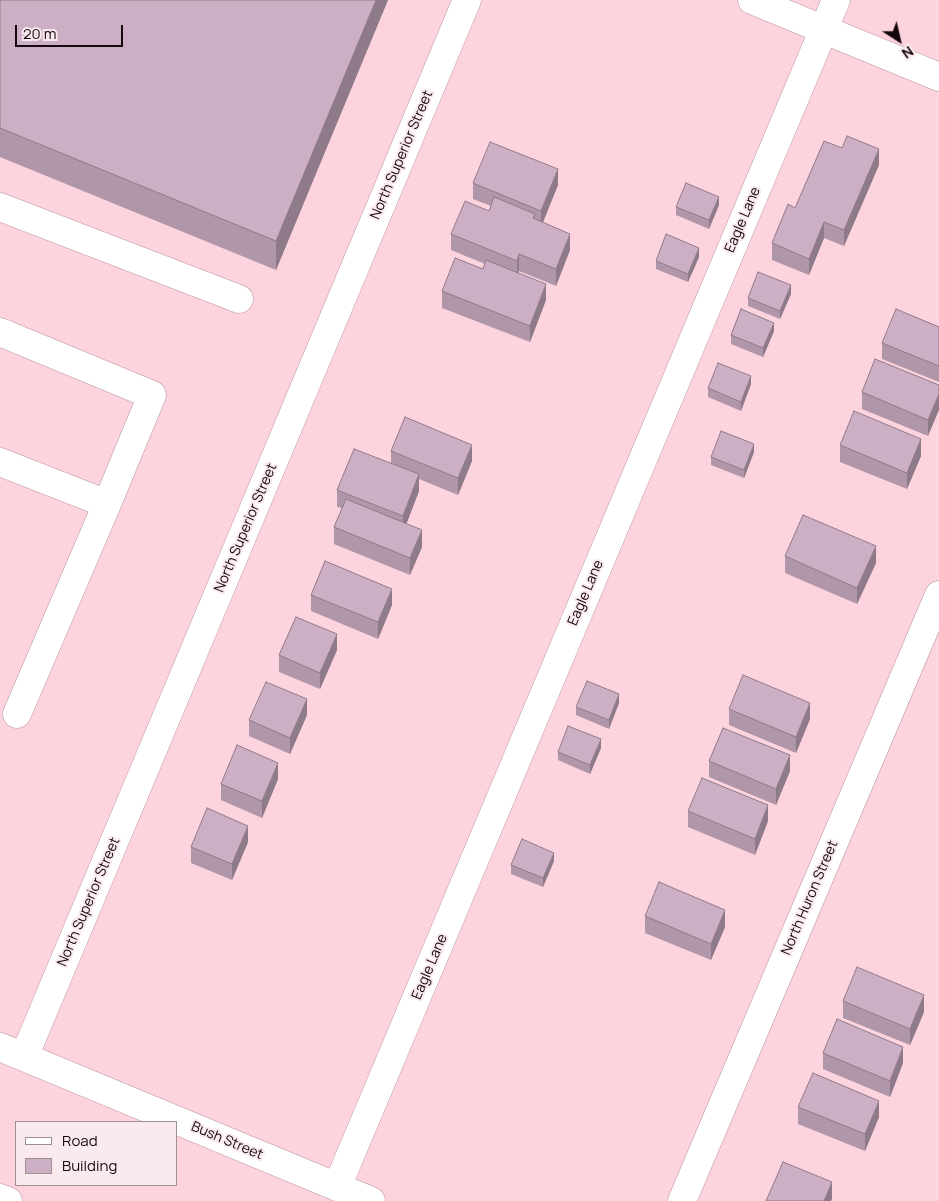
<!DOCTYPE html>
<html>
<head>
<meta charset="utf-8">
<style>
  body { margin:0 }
  #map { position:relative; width:939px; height:1201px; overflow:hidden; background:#fdd4de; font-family:Manrope,sans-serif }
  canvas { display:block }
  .legend { position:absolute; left:15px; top:1121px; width:162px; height:65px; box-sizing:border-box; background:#fae9ed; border:1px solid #9e8f93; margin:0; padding:6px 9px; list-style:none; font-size:15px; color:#15080c }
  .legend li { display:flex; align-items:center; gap:10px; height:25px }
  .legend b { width:25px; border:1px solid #9e8f93 }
  .north { position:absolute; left:874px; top:15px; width:50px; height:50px; -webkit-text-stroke:4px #fae9ed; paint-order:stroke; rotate:145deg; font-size:14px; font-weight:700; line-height:20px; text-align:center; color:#15080c }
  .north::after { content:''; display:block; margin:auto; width:18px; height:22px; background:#15080c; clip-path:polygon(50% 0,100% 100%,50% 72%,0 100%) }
  .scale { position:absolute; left:15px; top:25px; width:108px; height:22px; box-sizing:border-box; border:2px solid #15080c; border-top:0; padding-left:6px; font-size:15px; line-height:18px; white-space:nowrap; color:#15080c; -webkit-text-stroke:4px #fae9ed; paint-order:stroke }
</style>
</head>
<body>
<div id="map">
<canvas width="939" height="1201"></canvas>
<ul class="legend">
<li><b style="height:6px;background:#fff"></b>Road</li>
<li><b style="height:14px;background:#ccafc4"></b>Building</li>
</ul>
<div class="north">N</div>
<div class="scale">20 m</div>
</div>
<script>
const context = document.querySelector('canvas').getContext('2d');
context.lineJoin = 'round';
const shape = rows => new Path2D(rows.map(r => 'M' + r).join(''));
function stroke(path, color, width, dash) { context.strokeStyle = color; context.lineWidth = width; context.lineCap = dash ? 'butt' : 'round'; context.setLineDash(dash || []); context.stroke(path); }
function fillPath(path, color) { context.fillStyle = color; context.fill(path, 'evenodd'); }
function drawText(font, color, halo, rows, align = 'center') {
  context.font = font + ' Manrope,sans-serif'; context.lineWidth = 4; context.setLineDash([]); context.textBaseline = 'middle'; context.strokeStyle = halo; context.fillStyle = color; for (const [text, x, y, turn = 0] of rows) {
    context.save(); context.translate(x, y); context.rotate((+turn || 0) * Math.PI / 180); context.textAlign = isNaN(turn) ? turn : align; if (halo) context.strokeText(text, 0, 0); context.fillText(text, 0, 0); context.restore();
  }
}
const minor = shape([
  [752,0,939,77],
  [0,207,239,299],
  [0,332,152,395,107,504],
  [0,462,107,504,17,714],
  [0,1047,371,1201],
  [24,1057,467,0],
  [337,1187,836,0],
  [0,1198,8,1201],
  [682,1201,939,595]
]);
stroke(minor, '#b9939c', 29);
stroke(minor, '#fff', 28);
fillPath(shape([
  [0,0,388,0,276,270,0,157],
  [879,165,844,246,824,238,809,275,772,260,772,243,795,208],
  [473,183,558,185,543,222,570,250,556,286,519,271,518,273,546,300,530,342,442,308,442,291,483,269,485,264,451,250,451,234,489,211,491,206,473,199],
  [719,205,709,229,676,215,676,207],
  [699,257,688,282,656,269,656,261],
  [791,294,780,319,748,306,748,298],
  [939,327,939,382,882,359,882,343],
  [774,331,763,357,731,344,731,335],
  [751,384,741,411,708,397,708,388],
  [939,385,928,436,862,409,862,392],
  [840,445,921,456,907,489,840,462],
  [391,451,472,461,458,495,419,479,419,491,406,524,422,547,410,575,334,544,334,527,342,508,337,507,337,490,391,463],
  [754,452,744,478,711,465,711,457],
  [785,556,876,563,857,604,785,573],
  [311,595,392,605,378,639,311,611],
  [337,650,320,689,279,672,279,655],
  [619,703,609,729,576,715,576,707],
  [729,709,810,719,796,753,729,725],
  [307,715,290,754,249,736,249,720],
  [601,748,590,774,558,760,558,752],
  [709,761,790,771,776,805,709,777],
  [278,779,262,818,221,800,221,784],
  [688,811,768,821,755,855,688,827],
  [248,842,232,880,191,863,191,847],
  [554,861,543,887,511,874,511,865],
  [645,916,725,927,711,960,645,933],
  [843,1001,924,1012,910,1045,843,1018],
  [823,1053,903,1063,890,1097,823,1069],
  [798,1107,879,1117,865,1151,798,1124]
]), '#af96a9');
fillPath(shape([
  [376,0,388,0,276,270,276,241],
  [879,149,879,165,844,246,844,230],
  [558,169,558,185,541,227,541,211],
  [719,197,719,205,709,229,709,220],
  [824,222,824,238,809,275,809,259],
  [570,234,570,250,556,286,556,269],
  [699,248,699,257,688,282,688,274],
  [519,254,519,271,517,277,517,261],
  [546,284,546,300,530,342,530,326],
  [791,285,791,294,780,319,780,311],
  [774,323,774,331,763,357,763,348],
  [751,376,751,384,741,411,741,402],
  [939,394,939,410,928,436,928,420],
  [921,439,921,456,907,489,907,473],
  [754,444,754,452,744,478,744,470],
  [472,445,472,461,458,495,458,478],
  [419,474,419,491,403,533,403,516],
  [422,530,422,547,410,575,410,558],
  [876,546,876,563,857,604,857,588],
  [392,589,392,605,378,639,378,622],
  [337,634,337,650,320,689,320,673],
  [619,694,619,703,609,729,609,720],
  [307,699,307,715,290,754,290,738],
  [810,703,810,719,796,753,796,737],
  [601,739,601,748,590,774,590,765],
  [790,755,790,771,776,805,776,789],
  [278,763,278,779,262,818,262,801],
  [768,805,768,821,755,855,755,839],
  [248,826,248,842,232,880,232,864],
  [554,853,554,861,543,887,543,878],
  [725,910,725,927,711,960,711,944],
  [924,995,924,1012,910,1045,910,1029],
  [903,1047,903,1063,890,1097,890,1081],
  [879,1101,879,1117,865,1151,865,1134],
  [832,1182,832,1199,831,1201,824,1201]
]), '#8f7a89');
const building = shape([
  [0,0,376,0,276,241,0,128,0,0],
  [847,136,879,149,844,230,824,222,809,259,772,243,788,204,795,208,824,141,842,148,847,136],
  [490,142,558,169,541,211,473,183,490,142],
  [686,183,719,197,709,220,676,207,686,183],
  [494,197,535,214,533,218,570,234,556,269,519,254,517,261,451,234,465,201,489,211,494,197],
  [666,234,699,248,688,274,656,261,666,234],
  [455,258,483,269,486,260,546,284,530,326,442,291,455,258],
  [758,272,791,285,780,311,748,298,758,272],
  [741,309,774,323,763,348,731,335,741,309],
  [896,309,939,327,939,366,882,343,896,309],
  [875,359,939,385,939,394,928,420,862,392,875,359],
  [718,363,751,376,741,402,708,388,718,363],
  [854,411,921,439,907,473,840,445,854,411],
  [405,417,472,445,458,478,391,451,405,417],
  [721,431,754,444,744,470,711,457,721,431],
  [354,449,419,474,403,516,337,490,354,449],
  [346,499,422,530,410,558,334,527,346,499],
  [803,515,876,546,857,588,785,556,803,515],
  [325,561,392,589,378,622,311,595,325,561],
  [296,617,337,634,320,673,279,655,296,617],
  [743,675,810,703,796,737,729,709,743,675],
  [587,681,619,694,609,720,576,707,587,681],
  [266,682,307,699,290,738,249,720,266,682],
  [568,726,601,739,590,765,558,752,568,726],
  [723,728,790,755,776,789,709,761,723,728],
  [237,745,278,763,262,801,221,784,237,745],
  [702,778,768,805,755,839,688,811,702,778],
  [207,808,248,826,232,864,191,847,207,808],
  [522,839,554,853,543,878,511,865,522,839],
  [659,882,725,910,711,944,645,916,659,882],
  [857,967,924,995,910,1029,843,1001,857,967],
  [837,1019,903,1047,890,1081,823,1053,837,1019],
  [813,1073,879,1101,865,1134,798,1107,813,1073],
  [783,1162,832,1182,824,1201,766,1201,783,1162]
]);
fillPath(building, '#ccafc4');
stroke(building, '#8f7a89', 1);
drawText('14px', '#15080c', '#fae9ed', [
  ["North Superior Street",402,155,-67],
  ["Eagle Lane",743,220,-67],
  ["North Superior Street",246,528,-67],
  ["Eagle Lane",586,593,-67],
  ["North Huron Street",810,898,-67],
  ["North Superior Street",89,902,-67],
  ["Eagle Lane",430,967,-67],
  ["Bush Street",227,1141,23]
]);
</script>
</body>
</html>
